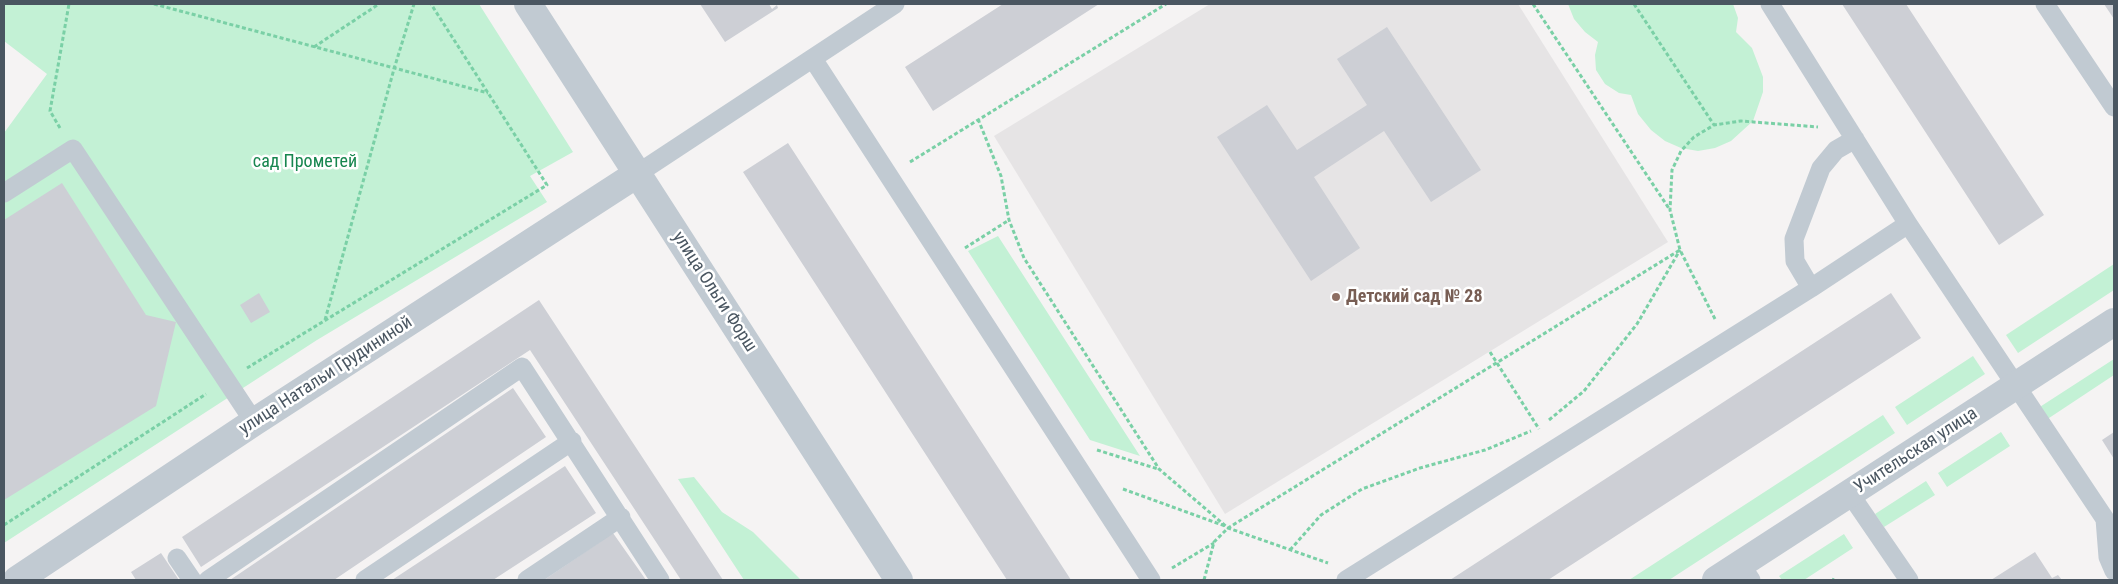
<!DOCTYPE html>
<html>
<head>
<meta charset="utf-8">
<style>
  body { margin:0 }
  #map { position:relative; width:2118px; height:584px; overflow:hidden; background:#f5f3f3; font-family:"Roboto Condensed",sans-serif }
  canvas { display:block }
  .frame { position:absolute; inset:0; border:5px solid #4a5661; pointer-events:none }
</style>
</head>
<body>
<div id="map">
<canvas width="2118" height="584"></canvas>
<div class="frame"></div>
</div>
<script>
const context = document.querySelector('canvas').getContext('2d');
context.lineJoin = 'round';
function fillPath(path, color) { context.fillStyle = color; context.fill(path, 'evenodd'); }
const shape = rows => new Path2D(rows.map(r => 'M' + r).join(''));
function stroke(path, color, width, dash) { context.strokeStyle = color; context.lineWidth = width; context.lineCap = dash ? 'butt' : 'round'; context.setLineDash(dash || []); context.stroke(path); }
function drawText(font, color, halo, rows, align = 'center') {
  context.font = font + ' "Roboto Condensed",sans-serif'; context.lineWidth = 5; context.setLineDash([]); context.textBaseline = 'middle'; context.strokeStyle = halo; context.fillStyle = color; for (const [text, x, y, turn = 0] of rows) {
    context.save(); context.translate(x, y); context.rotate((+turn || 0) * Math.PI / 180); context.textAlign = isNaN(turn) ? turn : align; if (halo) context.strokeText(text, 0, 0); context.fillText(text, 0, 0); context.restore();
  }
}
fillPath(shape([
  [1210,4,1518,4,1668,242,1225,514,994,136]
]), '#e6e4e5');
fillPath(shape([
  [4,4,479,4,573,152,530,176,547,202,317,340,4,543,4,133,47,74,4,41],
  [1568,4,1733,4,1738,18,1736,32,1752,48,1763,77,1763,92,1753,121,1731,141,1715,148,1698,151,1681,148,1665,141,1651,130,1638,114,1631,95,1619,93,1605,84,1596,70,1595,55,1598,42,1585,32,1574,19],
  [998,236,1140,456,1090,440,968,251],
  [2114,264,2114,290,2018,353,2006,335],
  [1973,356,1985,374,1907,425,1895,407],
  [2114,359,2114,375,2040,424,2032,412],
  [1883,415,1895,433,1669,580,1629,580],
  [2001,432,2010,446,1947,487,1938,473],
  [694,477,722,512,753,532,801,580,744,580,678,479],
  [1926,481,1935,495,1884,527,1875,514],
  [1844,534,1853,548,1804,580,1782,580,1779,576]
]), '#c3f1d5');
fillPath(shape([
  [700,4,769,4,772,9,777,5,778,8,725,42],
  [1003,4,1099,4,933,111,905,67],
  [1842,4,1906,4,2044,215,1999,245],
  [2104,4,2114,4,2114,19],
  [1387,27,1481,170,1431,202,1384,131,1314,177,1360,248,1311,281,1217,137,1267,105,1297,150,1367,105,1337,59],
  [788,143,988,452,1071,580,1007,580,743,172],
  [62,183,146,315,176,322,156,406,4,500,4,220],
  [259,293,270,312,251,323,240,305],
  [1891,293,1921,338,1548,580,1450,580],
  [539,300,723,580,681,580,530,350,201,567,182,537],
  [513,388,546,437,334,580,230,580],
  [2114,432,2114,459,2102,440],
  [565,466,596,513,493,580,392,580],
  [613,533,646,580,544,580],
  [2035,552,2052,578,2058,575,2062,580,1991,580],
  [161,553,179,580,136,580,131,572]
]), '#cdcfd5');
stroke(shape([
  [154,4,488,93],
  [1533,4,1670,210],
  [1634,4,1714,125],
  [314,47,379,4],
  [978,119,1001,176,1009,220,1024,258,1159,469,1228,528,1328,563],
  [60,128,50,111,69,4],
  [910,162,1166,4],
  [965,248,1009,220],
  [1715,319,1680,250,1670,210,1672,170,1681,151,1694,137,1714,125,1741,121,1818,127],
  [325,320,394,69,414,4],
  [1490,352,1539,429],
  [247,368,547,185,431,4],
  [1549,420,1584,391,1637,324,1680,250],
  [1097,450,1158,469],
  [1123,489,1225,526],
  [4,525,206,394],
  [1290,550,1321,515,1362,489,1420,468,1485,450,1531,431],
  [1172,568,1214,543],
  [1832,579,1834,580],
  [1204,580,1214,542,1228,528,1680,250]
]), '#7ad0a6', 3, [4, 2.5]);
stroke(shape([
  [1770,4,1908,224,2105,519,2108,557,2114,571],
  [2045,4,2114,107],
  [813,59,1151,580],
  [637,174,895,4],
  [4,193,73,149,254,422],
  [1811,288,1795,261,1794,239,1821,168,1836,150,1855,139],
  [1850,494,1909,580],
  [177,558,192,580],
  [1741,565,1751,580],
  [208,580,522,367,660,580],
  [365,580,572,441],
  [527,580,621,517],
  [1346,580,1811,288,1908,224]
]), '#c1cad2', 19);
stroke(shape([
  [528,4,899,580],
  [17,580,254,422,637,174],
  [1716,580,2114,322]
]), '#c1cad2', 28);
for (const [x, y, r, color] of [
  [1336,297,5,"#8d6e63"]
]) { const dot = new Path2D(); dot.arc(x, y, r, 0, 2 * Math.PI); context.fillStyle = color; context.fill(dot); stroke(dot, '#fff', 2); }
drawText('18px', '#17864f', '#fff', [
  ["сад Прометей",305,162]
]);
drawText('18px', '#4a5661', '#fff', [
  ["улица Ольги Форш",714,292,57],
  ["улица Натальи Грудининой",326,376,-33],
  ["Учительская улица",1916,451,-33]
]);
drawText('bold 18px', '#785e54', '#fff', [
  ["Детский сад № 28",1346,297]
], 'left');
</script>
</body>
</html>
